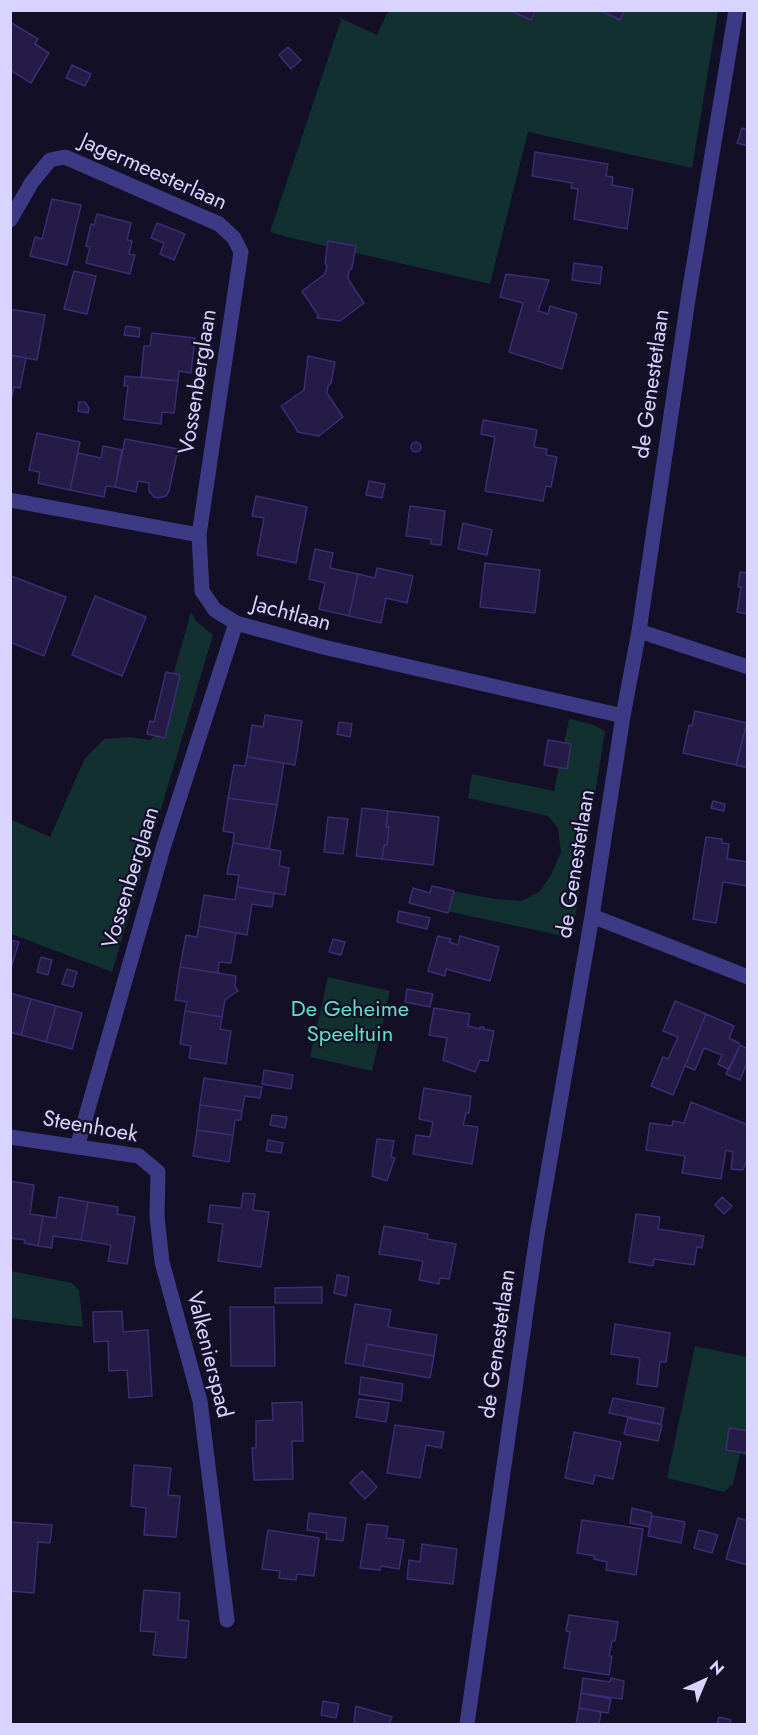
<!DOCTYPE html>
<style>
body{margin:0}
#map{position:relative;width:758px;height:1735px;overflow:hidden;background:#130f26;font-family:Jost,sans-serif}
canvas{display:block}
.frame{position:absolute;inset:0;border:12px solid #d9d4ff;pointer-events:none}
.north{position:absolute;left:674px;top:1651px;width:60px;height:60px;-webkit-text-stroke:4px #130f26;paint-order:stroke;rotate:44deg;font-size:16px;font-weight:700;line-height:24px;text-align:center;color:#d9d4ff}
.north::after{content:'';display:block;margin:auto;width:21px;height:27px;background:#d9d4ff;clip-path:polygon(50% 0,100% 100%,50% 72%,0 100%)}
</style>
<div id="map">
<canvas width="758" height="1735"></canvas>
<div class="frame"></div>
<div class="north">N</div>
</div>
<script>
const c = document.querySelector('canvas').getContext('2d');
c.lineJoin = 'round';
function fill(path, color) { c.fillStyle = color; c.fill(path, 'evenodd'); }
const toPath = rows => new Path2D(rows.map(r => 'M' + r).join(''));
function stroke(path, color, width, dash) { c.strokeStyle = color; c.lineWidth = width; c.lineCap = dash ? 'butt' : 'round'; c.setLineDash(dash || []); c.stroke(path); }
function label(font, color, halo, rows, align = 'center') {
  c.font = font + ' Jost,sans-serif'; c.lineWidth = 4.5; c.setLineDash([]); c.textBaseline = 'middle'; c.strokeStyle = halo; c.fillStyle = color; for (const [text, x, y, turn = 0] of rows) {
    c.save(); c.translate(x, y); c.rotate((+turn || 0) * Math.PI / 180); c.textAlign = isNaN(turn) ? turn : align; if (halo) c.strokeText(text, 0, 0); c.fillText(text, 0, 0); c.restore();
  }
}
fill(toPath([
 [388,11,718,11,692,168,528,132,490,284,287,237,270,232,341,20,336,16,377,35],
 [191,612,196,621,213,635,112,972,11,934,10,819,50,837,85,758,104,739,130,737,151,740,158,728],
 [569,719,592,724,605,731,572,938,428,907,436,888,495,899,521,901,539,892,551,875,561,852,558,828,548,816,468,798,472,774,554,791],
 [328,977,390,991,372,1071,310,1057],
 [11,1271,72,1283,79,1290,83,1327,11,1318],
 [695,1346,747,1357,747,1455,740,1454,733,1484,724,1492,667,1478]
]), '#12302f');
const building = toPath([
 [509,10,535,10,531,20,509,10],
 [599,10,625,10,620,20,599,10],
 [10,22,38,39,35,44,49,53,31,83,10,70,10,22],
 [288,47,301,60,291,69,279,55,288,47],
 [72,65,91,74,85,86,66,78,72,65],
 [742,128,748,130,748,146,737,143,742,128],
 [535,152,608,164,606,176,613,177,612,185,633,189,627,229,574,219,578,189,571,188,572,183,532,176,535,152],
 [52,199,81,205,67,265,30,256,35,237,42,239,52,199],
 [97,214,131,223,127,240,132,241,129,254,135,255,130,274,86,263,90,247,86,246,91,224,94,225,97,214],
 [157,223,185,234,174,260,160,254,164,243,151,238,157,223],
 [328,241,356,246,352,268,349,271,348,279,364,303,340,321,317,318,318,315,302,291,325,274,327,266,325,263,328,241],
 [574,263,602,267,600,284,572,280,574,263],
 [74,271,96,276,87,314,64,309,74,271],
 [506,274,549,280,538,311,548,314,550,306,577,314,562,369,509,352,523,303,500,297,506,274],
 [10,309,45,315,37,360,10,355,10,309],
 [126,326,140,328,139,337,124,335,126,326],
 [152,333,195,338,191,373,179,371,178,381,141,377,144,346,150,346,152,333],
 [10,355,26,358,20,388,14,387,11,399,10,355],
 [308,356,335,362,331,383,328,386,327,393,343,417,319,436,297,432,297,430,281,406,304,390,308,356],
 [125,376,178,381,174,413,162,412,161,424,124,419,128,386,124,386,125,376],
 [79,402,85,402,89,408,88,413,78,411,79,402],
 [483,420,537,430,534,447,547,449,546,455,557,457,551,487,546,486,543,501,485,491,495,437,481,434,483,420],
 [37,433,80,442,70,490,38,483,40,472,29,470,37,433],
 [125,439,178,449,169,491,166,496,158,498,154,497,149,491,149,483,138,481,136,492,115,487,125,439],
 '411 447a5 5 0 1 1 10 0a5 5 0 1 1-10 0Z',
 [103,446,122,450,115,487,106,486,104,497,70,490,78,453,101,458,103,446],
 [369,481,385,484,382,498,366,495,369,481],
 [256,496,307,507,296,563,257,555,264,518,252,516,256,496],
 [410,506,445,511,441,545,431,544,431,539,406,536,410,506],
 [463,523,492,530,487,555,458,549,463,523],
 [315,549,333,553,330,568,358,574,349,616,319,609,325,583,309,579,315,549],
 [485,563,540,570,535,613,480,607,485,563],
 [377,568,413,576,407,603,386,598,381,623,349,616,358,574,375,578,377,568],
 [740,572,748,573,748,614,737,612,741,587,738,587,740,572],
 [11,576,66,597,44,656,10,642,11,576],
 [95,596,146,617,122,676,72,655,95,596],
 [166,672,180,675,165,738,147,734,150,721,154,722,166,672],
 [695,711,747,723,736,765,683,753,689,725,692,726,695,711],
 [265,715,302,721,295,765,247,757,252,725,263,727,265,715],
 [339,722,352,724,350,737,337,734,339,722],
 [747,723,748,723,748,768,736,765,747,723],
 [548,740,571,744,567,769,544,765,548,740],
 [247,757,284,763,277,805,228,798,234,765,245,766,247,757],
 [228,798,277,805,269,849,233,843,234,833,223,831,228,798],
 [713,801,725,804,724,811,711,808,713,801],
 [362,808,388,811,386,827,389,827,387,845,384,845,382,859,356,856,362,808],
 [388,811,439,817,433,865,382,859,384,845,387,845,389,827,386,827,388,811],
 [328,817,348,819,343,854,324,852,328,817],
 [706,837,722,839,722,843,729,844,727,859,748,862,748,886,723,882,716,923,693,919,706,837],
 [233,843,281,851,279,866,289,868,285,895,237,887,239,875,227,874,233,843],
 [432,886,454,891,448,913,409,903,413,888,430,893,432,886],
 [237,887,274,893,272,907,252,904,247,935,199,926,204,895,235,900,237,887],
 [399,911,430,918,427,929,397,922,399,911],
 [199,926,236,933,231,963,219,962,218,973,180,967,186,935,197,937,199,926],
 [438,936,451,939,449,942,458,945,460,936,499,947,490,981,446,969,445,976,428,971,438,936],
 [333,939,345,942,341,955,329,952,333,939],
 [10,940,19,942,10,971,10,940],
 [41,957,52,960,48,975,37,972,41,957],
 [180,967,236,976,235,986,238,991,225,1000,222,1017,185,1011,187,1002,175,1000,180,967],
 [67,969,77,972,73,987,62,984,67,969],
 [407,989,433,994,430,1007,405,1002,407,989],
 [10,993,31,999,21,1035,10,1032,10,993],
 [31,999,56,1006,46,1042,21,1035,31,999],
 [675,1001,706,1014,673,1095,651,1086,663,1057,668,1059,678,1037,663,1031,675,1001],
 [56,1006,82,1013,72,1049,46,1042,56,1006],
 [434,1008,470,1014,468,1026,480,1029,480,1027,484,1027,483,1029,494,1031,488,1061,480,1060,475,1072,443,1060,447,1038,429,1035,434,1008],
 [185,1011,222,1017,220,1029,231,1031,226,1064,189,1058,191,1046,180,1044,185,1011],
 [706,1014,734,1026,729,1038,739,1043,740,1045,729,1070,718,1064,722,1055,704,1048,695,1070,685,1066,706,1014],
 [740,1045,748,1049,748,1066,746,1065,740,1080,726,1074,740,1045],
 [264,1070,293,1075,291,1089,262,1084,264,1070],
 [204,1078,262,1087,260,1098,245,1096,242,1111,200,1105,204,1078],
 [424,1088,471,1096,469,1113,466,1113,463,1125,478,1127,472,1164,413,1154,416,1135,430,1137,433,1122,419,1119,424,1088],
 [691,1102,748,1125,748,1156,743,1170,731,1169,733,1152,726,1150,721,1179,682,1173,685,1156,646,1150,650,1123,672,1126,673,1121,684,1123,691,1102],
 [200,1105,242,1111,241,1120,235,1120,233,1135,197,1130,200,1105],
 [272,1115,287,1117,285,1128,270,1125,272,1115],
 [197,1130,233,1135,229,1162,193,1156,197,1130],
 [377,1139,394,1141,391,1157,395,1158,387,1181,372,1176,377,1139],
 [268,1140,283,1143,281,1153,266,1151,268,1140],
 [10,1181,34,1185,30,1214,43,1216,38,1246,24,1243,25,1240,10,1238,10,1181],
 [243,1193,255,1194,253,1210,269,1212,261,1267,218,1261,223,1224,208,1222,210,1205,241,1208,243,1193],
 [59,1197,88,1202,81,1240,53,1236,52,1248,38,1246,43,1216,56,1218,59,1197],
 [722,1197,732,1206,724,1214,715,1205,722,1197],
 [88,1202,118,1207,117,1214,135,1217,127,1264,108,1261,111,1245,81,1240,88,1202],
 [636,1214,660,1217,658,1229,704,1236,702,1248,697,1247,694,1265,654,1259,653,1266,629,1262,636,1214],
 [384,1226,428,1234,427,1239,456,1244,449,1279,440,1278,439,1284,419,1280,423,1261,379,1254,384,1226],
 [337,1275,349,1277,346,1296,334,1293,337,1275],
 [322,1287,322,1303,275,1303,275,1288,322,1287],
 [355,1304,391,1310,388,1327,437,1335,434,1356,367,1344,363,1366,345,1363,355,1304],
 [230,1307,274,1307,275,1366,231,1366,230,1307],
 [122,1311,123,1332,148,1330,152,1396,129,1398,127,1370,109,1371,108,1341,94,1342,93,1312,122,1311],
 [615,1324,670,1333,666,1362,660,1362,657,1387,637,1384,640,1358,611,1354,615,1324],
 [367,1344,434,1356,430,1378,363,1366,367,1344],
 [361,1377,403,1384,401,1401,359,1394,361,1377],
 [613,1398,664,1408,661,1424,609,1413,613,1398],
 [359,1399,389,1403,386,1422,356,1417,359,1399],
 [302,1402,303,1441,292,1441,293,1479,254,1480,252,1448,256,1448,256,1421,273,1420,272,1403,302,1402],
 [628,1418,662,1425,658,1441,624,1434,628,1418],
 [395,1425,444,1432,441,1448,426,1445,420,1478,387,1473,395,1425],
 [729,1428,748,1431,746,1453,726,1450,729,1428],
 [574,1432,621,1442,613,1479,595,1475,593,1484,565,1478,574,1432],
 [134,1465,171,1468,168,1495,180,1496,176,1537,144,1535,146,1508,131,1506,134,1465],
 [362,1471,377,1487,365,1499,350,1483,362,1471],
 [632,1508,652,1513,649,1527,630,1523,632,1508],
 [309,1513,346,1518,343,1541,326,1539,327,1533,307,1530,309,1513],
 [652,1516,685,1522,681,1543,648,1536,652,1516],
 [738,1518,748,1521,748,1565,726,1559,738,1518],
 [582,1520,643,1529,636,1575,606,1570,607,1562,594,1559,595,1556,577,1553,582,1520],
 [10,1522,52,1525,50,1543,38,1542,34,1593,10,1591,10,1522],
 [367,1524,388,1526,386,1538,404,1540,399,1569,381,1566,380,1570,360,1568,367,1524],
 [268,1530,319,1538,314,1576,297,1574,296,1580,279,1578,280,1571,262,1569,268,1530],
 [699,1530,718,1535,712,1553,694,1548,699,1530],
 [422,1544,457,1549,453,1584,407,1579,409,1560,420,1562,422,1544],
 [144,1590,180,1593,178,1620,189,1621,186,1658,153,1655,156,1632,140,1631,144,1590],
 [569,1615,618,1622,615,1641,612,1641,609,1656,612,1656,609,1675,564,1668,570,1632,566,1631,569,1615],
 [583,1678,610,1682,611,1678,624,1681,622,1699,581,1693,583,1678],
 [581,1693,611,1699,608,1713,579,1708,581,1693],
 [323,1701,339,1704,336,1718,321,1715,323,1701],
 [356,1706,392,1717,389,1724,355,1724,354,1720,356,1706],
 [579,1708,601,1712,599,1724,576,1724,579,1708],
 [719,1717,731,1720,730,1724,717,1724,719,1717]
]);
fill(building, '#241b47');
stroke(building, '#3b2d73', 1.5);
stroke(toPath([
 [10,220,32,182,50,160,65,157,219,224,234,238,241,252,199,535,202,591,215,610,236,623,323,647,623,716],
 [10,500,199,535],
 [639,631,748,667],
 [592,916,748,977],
 [10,1137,139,1156,158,1172,157,1216,162,1262,200,1401,227,1620],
 [77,1147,164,845,236,623],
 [467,1724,537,1235,592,916,623,716,639,631,689,293,736,10]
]), '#3d3a85', 15);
label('22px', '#d9d4ff', '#130f26', [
 ["Jagermeesterlaan",153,173,24],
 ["Vossenberglaan",199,382,-81],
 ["de Genestetlaan",653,384,-82],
 ["Jachtlaan",291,615,15],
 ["de Genestetlaan",577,864,-81],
 ["Vossenberglaan",132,878,-73],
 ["Steenhoek",90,1128,10],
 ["de Genestetlaan",499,1344,-82],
 ["Valkenierspad",208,1355,76]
]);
label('22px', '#5fe0c0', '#130f26', [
 ["De Geheime",350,1011],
 ["Speeltuin",350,1036]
]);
</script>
